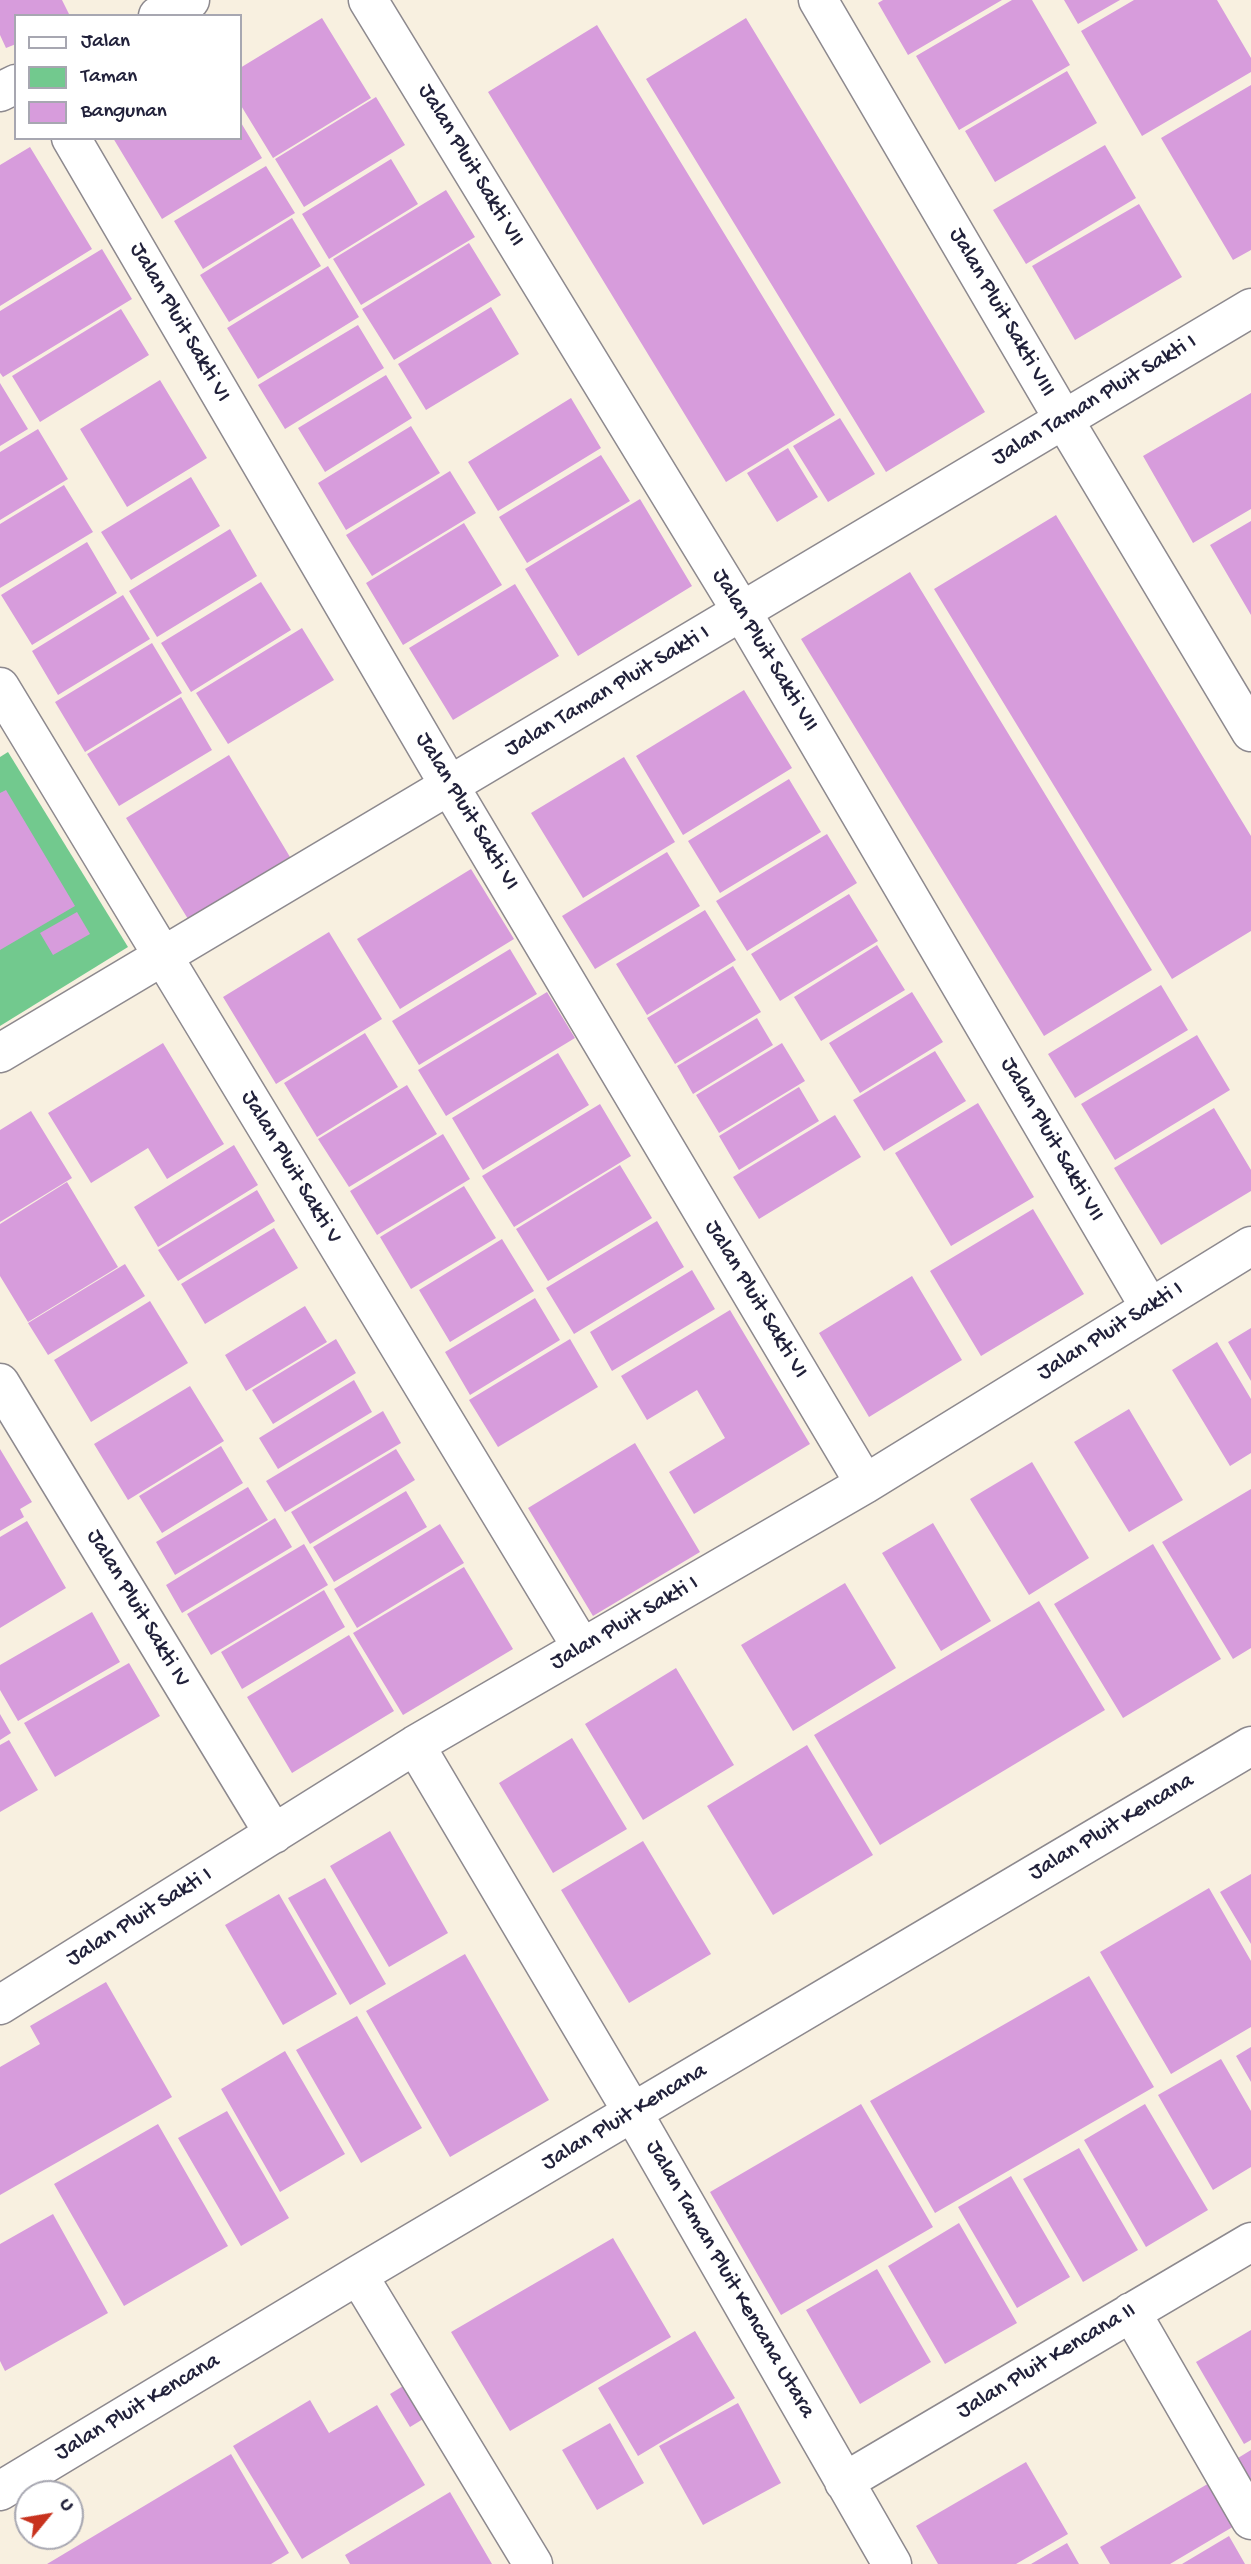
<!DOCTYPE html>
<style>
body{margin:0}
#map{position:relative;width:1251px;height:2564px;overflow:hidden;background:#f8f0e0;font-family:"Gochi Hand",sans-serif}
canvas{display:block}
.legend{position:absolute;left:14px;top:14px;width:228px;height:126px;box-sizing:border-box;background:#fff;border:2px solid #a7a7b1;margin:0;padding:9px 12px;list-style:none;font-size:21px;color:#22223b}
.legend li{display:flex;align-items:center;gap:14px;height:35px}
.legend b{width:35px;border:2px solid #a7a7b1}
.north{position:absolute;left:14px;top:2480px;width:70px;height:70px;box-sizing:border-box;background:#fff;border:2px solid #a7a7b1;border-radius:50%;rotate:60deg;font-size:19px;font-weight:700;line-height:28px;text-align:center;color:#22223b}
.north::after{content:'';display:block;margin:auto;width:24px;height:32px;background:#c8321e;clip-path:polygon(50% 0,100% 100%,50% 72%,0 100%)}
</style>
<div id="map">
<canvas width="1251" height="2564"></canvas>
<ul class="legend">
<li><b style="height:9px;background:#fff"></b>Jalan</li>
<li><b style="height:19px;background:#72c98e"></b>Taman</li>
<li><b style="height:19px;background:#d79cdc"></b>Bangunan</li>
</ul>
<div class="north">U</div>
</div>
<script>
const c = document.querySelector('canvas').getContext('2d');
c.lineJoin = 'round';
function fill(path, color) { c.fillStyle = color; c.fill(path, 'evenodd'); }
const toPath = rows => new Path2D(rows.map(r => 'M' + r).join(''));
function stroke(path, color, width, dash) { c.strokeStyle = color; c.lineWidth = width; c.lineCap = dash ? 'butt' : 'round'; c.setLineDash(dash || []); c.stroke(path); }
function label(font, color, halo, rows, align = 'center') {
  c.font = font + ' "Gochi Hand",sans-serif'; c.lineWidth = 5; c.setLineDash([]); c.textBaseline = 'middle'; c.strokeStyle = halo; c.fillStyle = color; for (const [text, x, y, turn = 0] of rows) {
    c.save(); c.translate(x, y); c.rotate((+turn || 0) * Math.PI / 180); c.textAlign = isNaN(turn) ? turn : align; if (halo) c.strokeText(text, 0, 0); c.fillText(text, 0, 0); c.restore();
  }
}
fill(toPath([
 [8,752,128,947,0,1026,0,757]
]), '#72c98e');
fill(toPath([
 [0,0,62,0,70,16,16,16,16,44,6,48,0,35],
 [883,0,1002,0,908,55,878,3],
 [1012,0,1032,0,1070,65,959,130,916,56],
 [1064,0,1120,0,1078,24],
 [1134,0,1217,0,1251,58,1251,72,1142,136,1081,31],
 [322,18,371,98,273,158,240,104,240,68],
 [746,18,985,412,886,472,646,79],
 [597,25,835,415,726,482,488,92],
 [1067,71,1097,123,995,182,965,131],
 [1251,85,1251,250,1233,260,1161,138],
 [376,97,405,145,304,207,275,159],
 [240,121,262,158,162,219,113,138,240,138],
 [1105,145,1136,198,1026,264,993,210],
 [30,147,92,249,0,306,0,165],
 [391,159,418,204,329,259,302,214],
 [266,166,295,213,203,269,174,221],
 [446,190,475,237,361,305,333,259],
 [1139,204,1182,277,1075,340,1032,266],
 [292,218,321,266,229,322,200,275],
 [469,243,501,295,394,360,362,309],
 [102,249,132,299,3,377,0,373,0,311],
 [328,266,359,317,258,379,227,328],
 [491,307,519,354,426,410,398,364],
 [121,309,149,355,40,422,12,376],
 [358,325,384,368,285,429,258,385],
 [386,375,412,418,325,472,298,428],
 [160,380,207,458,127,507,80,429],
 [0,383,28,429,0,446],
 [1251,393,1251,509,1193,543,1143,456],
 [571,398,601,448,498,511,468,462],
 [840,418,875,474,828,502,793,446],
 [411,426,440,473,346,530,318,483],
 [38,429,68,479,0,520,0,452],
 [788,448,818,497,777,522,747,473],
 [601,455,630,501,527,563,499,517],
 [450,471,476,513,372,576,346,535],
 [191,477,220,526,131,580,101,532],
 [64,485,93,532,0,588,0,524],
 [640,499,692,586,578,656,525,569],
 [1056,515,1251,836,1251,931,1172,979,934,589],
 [1251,521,1251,615,1210,545],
 [464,523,502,585,403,645,366,583],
 [230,529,257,576,157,637,129,591],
 [87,542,117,593,32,645,1,595],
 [910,572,1152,970,1044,1036,801,639],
 [261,582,291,630,191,692,161,643],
 [515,584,559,656,453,720,409,648],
 [123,595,150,639,58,695,32,651],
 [302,628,334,680,228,744,196,693],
 [152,643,182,693,85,752,55,702],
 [744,690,792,768,683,835,636,756],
 [181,697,212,750,119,806,87,754],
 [229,755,290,857,188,919,126,818],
 [624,757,675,842,583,898,531,813],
 [789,779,821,832,720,893,688,841],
 [6,790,75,906,0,950,0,793],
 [827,834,857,883,747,951,716,901],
 [667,852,700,906,595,969,562,916],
 [471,869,514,939,400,1009,357,939],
 [849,894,878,941,780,1001,751,954],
 [705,910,736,960,647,1015,616,964],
 [77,912,90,934,53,955,40,933],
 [329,932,382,1019,276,1084,223,997],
 [877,945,905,990,821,1041,794,997],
 [510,949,537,994,419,1065,392,1021],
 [733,966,761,1012,675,1064,647,1018],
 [1161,985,1188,1030,1075,1098,1048,1054],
 [547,992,575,1038,446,1116,418,1070],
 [912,992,943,1042,860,1093,829,1043],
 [757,1018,773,1045,693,1094,677,1066],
 [365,1033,398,1087,317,1137,284,1083],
 [1197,1035,1230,1090,1115,1160,1081,1104],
 [163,1043,224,1144,167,1179,148,1148,91,1183,48,1113],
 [782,1043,805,1081,719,1133,696,1095],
 [935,1051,966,1101,884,1151,853,1100],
 [558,1053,589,1105,483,1170,452,1118],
 [407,1085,437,1134,349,1187,318,1139],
 [799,1087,819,1121,739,1170,719,1136],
 [978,1103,1034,1197,951,1246,895,1153],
 [600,1104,631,1156,514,1227,482,1176],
 [1214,1108,1251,1170,1251,1191,1161,1245,1114,1168],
 [31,1111,72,1178,0,1222,0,1130],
 [835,1115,861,1157,759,1219,733,1177],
 [443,1134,470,1179,377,1235,350,1191],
 [234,1145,258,1185,158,1247,134,1207],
 [620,1165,652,1218,548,1281,516,1229],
 [67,1182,118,1267,28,1322,0,1276,0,1224],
 [464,1186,496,1238,411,1289,380,1237],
 [257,1190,275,1221,178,1281,158,1250],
 [1033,1209,1084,1294,981,1356,930,1271],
 [657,1221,684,1267,574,1334,546,1288],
 [274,1228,298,1268,205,1324,181,1284],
 [502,1239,534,1291,450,1342,419,1290],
 [125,1264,145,1296,48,1355,28,1323],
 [692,1270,715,1309,612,1371,590,1332],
 [912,1276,962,1360,869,1417,819,1333],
 [535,1298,560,1340,470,1395,445,1352],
 [150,1301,188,1363,91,1422,54,1360],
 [305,1306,327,1342,246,1391,225,1355],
 [730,1310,810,1444,694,1514,669,1472,725,1438,697,1390,647,1420,621,1376],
 [1251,1328,1251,1381,1228,1342],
 [336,1339,356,1373,273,1424,252,1390],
 [570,1339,598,1387,498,1447,469,1400],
 [1217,1342,1251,1399,1251,1453,1230,1466,1172,1370],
 [354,1380,372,1412,278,1469,259,1438],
 [190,1386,224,1441,128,1500,94,1444],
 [1129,1409,1183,1500,1129,1532,1074,1442],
 [383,1411,401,1443,285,1512,266,1481],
 [635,1443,700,1552,593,1616,528,1508],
 [221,1446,243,1483,162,1533,139,1496],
 [0,1449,32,1502,20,1509,24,1517,0,1531],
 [396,1449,415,1480,310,1544,291,1512],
 [1032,1462,1089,1558,1029,1595,970,1499],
 [248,1487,268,1520,175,1575,156,1542],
 [1251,1489,1251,1648,1233,1659,1162,1542],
 [406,1491,427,1527,334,1582,313,1547],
 [275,1518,292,1547,182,1613,166,1585],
 [27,1521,66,1588,0,1628,0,1537],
 [933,1523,991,1621,941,1651,882,1553],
 [440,1524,464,1563,357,1628,334,1589],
 [304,1544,328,1585,211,1655,187,1614],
 [1153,1544,1221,1659,1123,1718,1054,1604],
 [464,1567,513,1649,403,1715,353,1633],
 [845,1583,896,1668,793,1731,741,1645],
 [324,1590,345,1627,242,1689,221,1652],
 [1039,1601,1105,1710,880,1845,814,1735],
 [92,1612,120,1662,18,1721,0,1690,0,1665],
 [349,1635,394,1711,292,1773,247,1697],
 [129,1663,160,1716,55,1777,24,1723],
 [676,1668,734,1765,643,1820,585,1724],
 [0,1714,11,1733,0,1740],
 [572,1738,627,1829,553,1873,499,1783],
 [9,1740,38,1790,0,1812,0,1745],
 [807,1745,873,1855,773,1915,707,1806],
 [390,1831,448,1933,389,1967,330,1866],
 [643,1841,711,1954,629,2003,561,1890],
 [1251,1874,1251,1944,1220,1892],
 [325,1878,386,1984,350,2005,288,1898],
 [1209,1888,1251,1961,1251,2027,1171,2074,1100,1952],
 [279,1894,337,1994,283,2025,225,1925],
 [465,1954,549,2100,450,2157,366,2011],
 [1089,1976,1154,2087,935,2213,870,2101],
 [106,1982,172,2097,0,2195,0,2067,40,2044,30,2026],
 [357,2016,422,2128,361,2163,296,2050],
 [1251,2047,1251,2082,1236,2056],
 [285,2051,345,2154,280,2192,221,2089],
 [1221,2059,1251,2111,1251,2167,1213,2190,1158,2095],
 [861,2104,933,2227,781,2315,710,2192],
 [1145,2104,1208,2210,1146,2247,1084,2140],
 [227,2111,289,2218,241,2246,178,2138],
 [158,2124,228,2246,124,2306,54,2184],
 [1079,2148,1138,2250,1083,2282,1023,2179],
 [1011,2176,1070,2277,1017,2308,958,2207],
 [53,2214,108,2313,5,2371,0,2361,0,2244],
 [959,2223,1017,2323,945,2364,888,2266],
 [613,2238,671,2337,510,2431,451,2332],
 [877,2269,931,2362,860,2404,806,2310],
 [1251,2330,1251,2440,1244,2444,1196,2362],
 [695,2331,735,2398,638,2456,598,2388],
 [413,2380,433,2413,410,2427,390,2394],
 [310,2400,329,2433,377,2405,425,2485,302,2559,233,2446],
 [738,2403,781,2483,703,2525,659,2446],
 [610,2423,644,2483,597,2510,562,2450],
 [1251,2450,1251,2480,1238,2458],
 [231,2454,289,2553,271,2564,47,2564],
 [1026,2462,1068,2534,1016,2564,938,2564,916,2526],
 [1211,2482,1236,2525,1170,2564,1110,2564,1100,2547],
 [450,2492,492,2564,350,2564,345,2555],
 [1229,2536,1245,2564,1182,2564],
 [1067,2543,1079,2564,1031,2564]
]), '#d79cdc');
const minor = toPath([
 [368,0,742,612,1150,1308],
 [818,0,1064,420,1251,732],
 [158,16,190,0],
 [0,92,16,84],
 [71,138,449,785,865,1484],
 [0,687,582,1648],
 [0,1053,1251,308],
 [0,1383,274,1834],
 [415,1745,633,2113,892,2564],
 [0,2005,415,1745,865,1484,1251,1246],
 [358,2275,533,2564],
 [1131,2312,1251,2520],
 [844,2482,1251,2242],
 [0,2491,358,2275,1251,1746]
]);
stroke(minor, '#8d898e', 41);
stroke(minor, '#fff', 38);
label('23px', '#22223b', '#fff', [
 ["Jalan Pluit Sakti VII",470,166,59],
 ["Jalan Pluit Sakti VIII",1001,313,60],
 ["Jalan Pluit Sakti VI",179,323,60],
 ["Jalan Taman Pluit Sakti I",1095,401,-31],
 ["Jalan Pluit Sakti VII",764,651,59],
 ["Jalan Taman Pluit Sakti I",608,692,-31],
 ["Jalan Pluit Sakti VI",466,812,59],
 ["Jalan Pluit Sakti VII",1051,1140,60],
 ["Jalan Pluit Sakti V",290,1168,59],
 ["Jalan Pluit Sakti VI",755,1300,59],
 ["Jalan Pluit Sakti I",1111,1332,-32],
 ["Jalan Pluit Sakti IV",137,1609,59],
 ["Jalan Pluit Sakti I",625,1624,-30],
 ["Jalan Pluit Kencana",1112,1828,-31],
 ["Jalan Pluit Sakti I",140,1918,-32],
 ["Jalan Pluit Kencana",625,2118,-31],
 ["Jalan Taman Pluit Kencana Utara",729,2280,60],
 ["Jalan Pluit Kencana II",1047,2362,-31],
 ["Jalan Pluit Kencana",138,2408,-31]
]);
</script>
